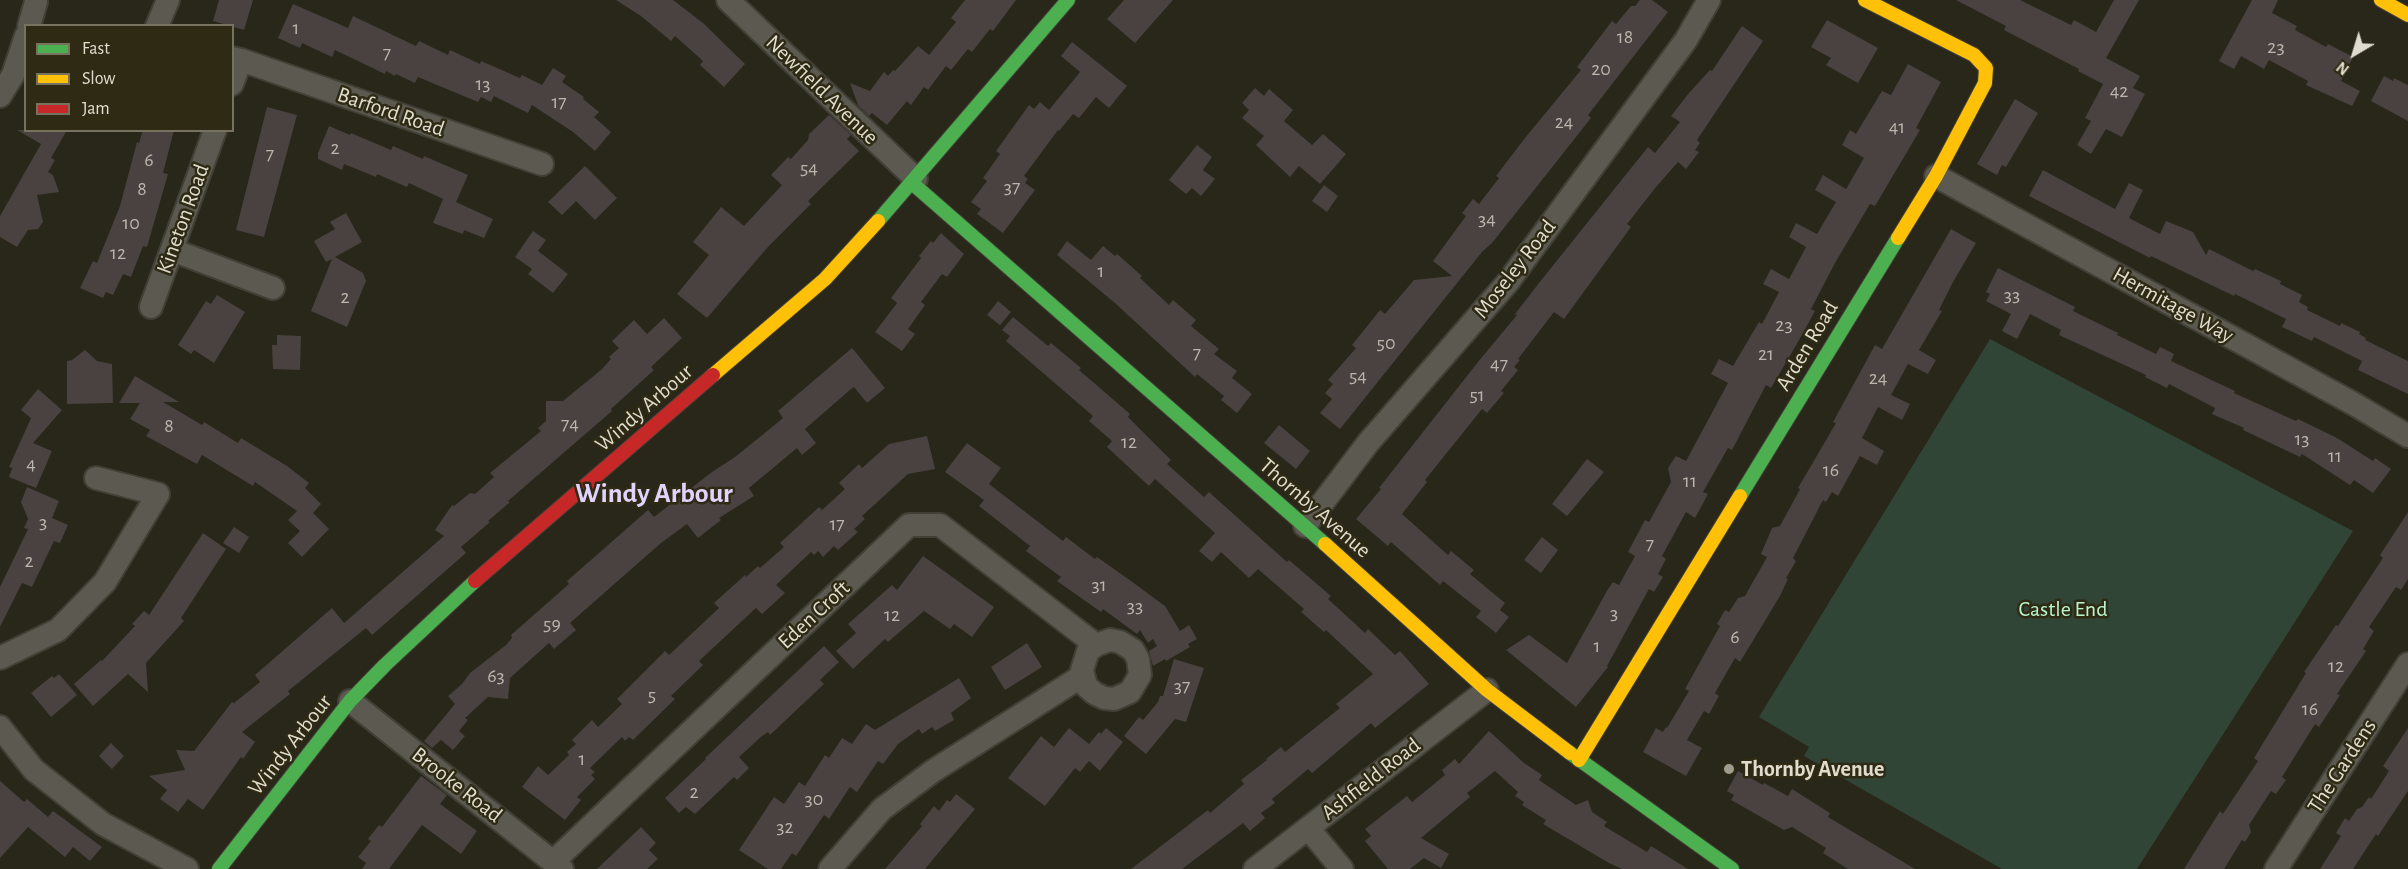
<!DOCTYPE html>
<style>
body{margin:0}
#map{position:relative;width:2408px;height:869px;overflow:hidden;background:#29261a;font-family:"Alegreya Sans",sans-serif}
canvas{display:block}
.legend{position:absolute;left:24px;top:24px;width:210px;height:108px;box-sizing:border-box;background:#2f2a14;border:2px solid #76725f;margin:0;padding:8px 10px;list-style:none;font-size:18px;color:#e0ddcf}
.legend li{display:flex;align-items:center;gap:12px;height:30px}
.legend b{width:30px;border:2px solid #76725f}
.north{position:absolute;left:2324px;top:24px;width:60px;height:60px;-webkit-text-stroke:4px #2f2a14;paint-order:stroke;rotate:218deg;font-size:16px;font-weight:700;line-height:24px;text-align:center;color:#e0ddcf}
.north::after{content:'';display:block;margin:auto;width:21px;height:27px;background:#e0ddcf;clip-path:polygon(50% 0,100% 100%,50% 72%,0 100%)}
</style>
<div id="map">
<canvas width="2408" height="869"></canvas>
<ul class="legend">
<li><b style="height:8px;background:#4caf50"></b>Fast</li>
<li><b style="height:8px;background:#ffc107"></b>Slow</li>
<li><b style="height:8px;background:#c62828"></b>Jam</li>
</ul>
<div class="north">N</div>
</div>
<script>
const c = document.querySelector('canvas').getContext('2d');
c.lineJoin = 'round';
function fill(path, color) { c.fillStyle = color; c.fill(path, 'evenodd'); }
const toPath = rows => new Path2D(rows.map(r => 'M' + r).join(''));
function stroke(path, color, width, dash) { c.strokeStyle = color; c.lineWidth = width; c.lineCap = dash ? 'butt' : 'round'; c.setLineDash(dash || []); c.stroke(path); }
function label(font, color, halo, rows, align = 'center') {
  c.font = font + ' "Alegreya Sans",sans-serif'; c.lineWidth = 5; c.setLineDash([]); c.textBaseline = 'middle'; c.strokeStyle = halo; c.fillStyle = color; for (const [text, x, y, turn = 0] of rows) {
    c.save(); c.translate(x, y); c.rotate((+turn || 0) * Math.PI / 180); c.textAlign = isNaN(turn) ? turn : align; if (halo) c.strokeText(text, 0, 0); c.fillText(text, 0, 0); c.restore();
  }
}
fill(toPath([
 [1990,339,2353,531,2137,869,2002,869,1804,756,1809,747,1759,717]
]), '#304536');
fill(toPath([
 [219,0,253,0,244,30,213,21],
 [616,0,673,0,703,23,745,64,724,87,700,65,703,61,675,36,671,41,641,16],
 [965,0,1016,0,993,31,990,29,972,52,968,49,951,70,946,66,928,90,924,87,911,105,907,101,887,125,872,113,869,116,858,105,850,83,870,91,884,72,888,76,893,70,895,71,918,46,929,55,956,22,951,18],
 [1124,0,1173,0,1135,43,1107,19],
 [1640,0,1652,0,1668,12,1588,115,1591,118,1523,204,1492,243,1482,252,1340,429,1320,413,1332,399,1325,393,1333,384,1328,380,1356,348,1352,345,1380,310,1385,314,1414,280,1452,276,1433,261,1466,216,1462,213,1473,199,1479,204,1499,178,1496,176,1525,138,1581,70,1577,67,1596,42,1612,21,1616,24,1631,6,1635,6],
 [1956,0,2020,0,2071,25,2074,20,2096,32,2114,0,2139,0,2106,58,2140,76,2133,88,2145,94,2122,137,2106,129,2091,154,2077,145,2091,121,2085,118,2103,84,2078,71,2079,69,2004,30,2006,26],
 [2252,0,2278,0,2272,13,2297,26,2295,30,2326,47,2328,44,2353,57,2341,81,2360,91,2352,106,2306,85,2308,81,2269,60,2264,69,2241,56,2234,69,2219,61],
 [293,4,348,28,353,16,416,46,419,41,448,55,450,50,480,64,481,61,520,78,522,75,542,85,553,68,566,76,562,82,584,97,583,99,599,112,594,117,611,132,595,151,573,132,532,105,528,113,494,96,491,102,481,97,478,102,418,77,415,83,396,74,395,76,386,71,385,74,335,50,332,57,302,43,300,48,278,38],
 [1827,20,1878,48,1858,83,1826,65,1831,58,1811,47],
 [1742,26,1763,41,1697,140,1700,143,1695,150,1699,152,1686,169,1678,162,1656,187,1627,224,1631,227,1564,319,1554,312,1518,359,1520,360,1514,367,1518,370,1501,391,1504,393,1487,413,1482,409,1425,480,1427,482,1402,514,1448,555,1451,551,1474,570,1470,574,1505,603,1500,610,1509,617,1496,633,1476,617,1481,611,1443,581,1440,585,1391,542,1388,546,1356,519,1381,489,1379,488,1478,362,1517,315,1515,314,1539,283,1648,147,1655,153,1680,122,1671,116,1689,93,1710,70,1712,71],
 [1072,42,1127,86,1109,108,1096,97,1079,118,1073,114,1059,131,1058,130,1024,176,1028,179,1025,183,1035,190,1003,233,977,214,981,209,971,202,987,181,983,178,1000,154,996,151,1029,105,1034,109,1040,102,1049,110,1080,72,1061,56],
 [1908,64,1941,82,1916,128,1920,130,1875,206,1870,204,1835,263,1811,309,1815,311,1798,342,1771,388,1766,385,1732,450,1728,448,1703,492,1708,494,1695,518,1686,512,1662,556,1666,559,1658,574,1663,577,1654,592,1649,589,1607,666,1608,667,1576,707,1506,650,1529,635,1567,663,1608,589,1613,582,1619,585,1635,556,1628,552,1645,520,1649,522,1671,482,1668,468,1676,456,1686,461,1728,383,1711,374,1719,359,1733,366,1759,322,1762,324,1779,292,1763,284,1771,269,1789,279,1806,247,1789,237,1796,223,1817,234,1836,202,1815,190,1823,175,1846,189,1864,158,1842,145,1850,130,1856,134,1882,91,1891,95],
 [2384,76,2393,81,2394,78,2408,85,2408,121,2371,101],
 [1255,88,1264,96,1269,89,1293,110,1284,121,1312,145,1323,134,1346,154,1320,184,1299,166,1290,177,1256,145,1264,136,1242,118,1249,110,1242,103],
 [2015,99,2038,113,2006,167,2002,165,1997,175,1977,164],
 [267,107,297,115,264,237,236,230],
 [829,115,851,135,847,139,859,151,808,201,811,204,767,248,707,318,677,294,709,255,693,242,721,207,744,226,782,185,771,175,788,157,791,159,808,140,809,134],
 [329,126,350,135,351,133,391,150,393,146,423,159,424,156,468,175,456,202,493,219,484,238,464,230,463,234,433,223,443,199,409,183,407,187,377,174,376,177,344,164,342,170,318,159,318,153],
 [17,130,67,130,51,158,55,160,48,172,53,175,59,192,37,195,43,222,38,229,28,230,17,247,0,237,0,216,41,144],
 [143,130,174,130,163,173,168,174,147,247,143,246,131,277,123,274,113,295,106,292,103,298,80,288,93,261,97,263,120,206,137,142,139,143],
 [1197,145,1212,157,1203,170,1215,179,1201,196,1192,188,1186,194,1169,180],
 [585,166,617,198,595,220,576,201,562,215,548,202],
 [2043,170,2115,209,2129,183,2143,190,2129,218,2160,234,2166,221,2193,232,2206,255,2209,249,2253,271,2255,269,2281,281,2280,284,2302,295,2299,302,2308,307,2307,310,2340,326,2341,323,2360,332,2359,334,2366,338,2365,340,2408,361,2408,394,2358,370,2362,361,2314,337,2312,341,2282,327,2286,319,2235,294,2234,296,2151,256,2150,258,2029,196],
 [1324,185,1338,196,1327,212,1312,201],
 [346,213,362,242,335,257,363,273,366,281,347,327,311,311,332,259,326,262,314,241,335,229,330,222],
 [1951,229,1976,243,1953,282,1939,310,1942,311,1919,350,1936,360,1928,374,1908,364,1891,395,1910,404,1902,420,1878,407,1862,438,1884,451,1877,465,1860,456,1838,496,1832,492,1826,502,1823,500,1793,558,1796,561,1786,578,1788,579,1780,596,1740,662,1735,658,1715,693,1719,696,1709,714,1704,711,1687,740,1702,748,1686,776,1643,752,1656,728,1663,732,1666,727,1667,728,1689,691,1685,689,1720,626,1717,624,1725,610,1729,612,1738,598,1745,596,1767,557,1761,554,1772,528,1780,526,1800,489,1798,488,1836,423,1833,422,1875,345,1882,349],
 [533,231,546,240,538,251,568,274,553,293,528,274,532,269,515,257],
 [941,233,964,254,947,277,942,274,921,302,925,305,908,329,915,334,902,351,875,332,897,303,891,298,921,258,919,256,931,241,933,243],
 [1067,241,1091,260,1103,246,1115,256,1117,254,1142,276,1140,278,1169,305,1173,300,1196,320,1191,326,1219,349,1214,354,1237,371,1232,378,1252,394,1237,413,1221,400,1224,396,1197,374,1195,377,1115,303,1057,255],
 [1998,268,2075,307,2073,311,2118,333,2117,335,2156,354,2160,347,2174,354,2171,361,2235,391,2234,393,2296,421,2298,419,2337,438,2373,461,2375,458,2391,469,2373,493,2354,480,2350,485,2302,454,2300,457,2243,430,2244,428,2212,414,2215,408,2169,384,2167,388,2145,377,2146,375,2059,335,2061,330,2030,314,2017,339,2002,331,2011,314,1986,301,1990,294,1986,292],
 [217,295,245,312,214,363,194,350,191,354,178,345,206,301,211,304],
 [998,301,1011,312,1000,325,987,315],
 [1013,317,1048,346,1051,343,1081,368,1079,370,1130,414,1128,417,1171,460,1167,464,1204,497,1209,492,1287,562,1289,560,1331,596,1328,599,1365,633,1368,629,1395,655,1400,651,1429,684,1375,728,1371,723,1312,773,1308,769,1288,786,1272,799,1275,803,1261,813,1265,818,1250,831,1243,823,1182,869,1131,869,1208,810,1210,813,1244,784,1241,780,1267,760,1266,759,1281,747,1285,752,1301,739,1340,708,1336,704,1373,674,1326,630,1324,632,1301,612,1304,609,1258,569,1249,578,1221,552,1212,562,1199,551,1215,533,1155,479,1149,486,1107,447,1112,441,1089,421,1093,416,1006,341,1010,336,1002,330],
 [664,318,682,338,651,367,654,370,611,409,612,411,508,501,510,502,488,521,490,522,461,547,466,553,372,635,366,628,288,691,290,694,242,732,255,742,243,759,241,757,203,810,188,799,178,812,160,799,167,790,149,776,185,770,176,750,194,751,232,702,234,703,260,682,255,675,332,608,344,623,444,536,435,530,452,505,454,506,470,493,475,494,494,477,490,473,541,431,538,428,546,421,546,401,563,401,601,370,611,359,609,357,619,348,612,341,634,320,647,334],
 [277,335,301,336,300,370,273,369,272,345,277,345],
 [852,348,885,388,867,403,854,387,850,390,805,429,816,443,802,455,797,448,749,488,754,496,719,518,721,520,698,538,687,524,661,543,570,623,576,630,554,649,549,643,510,678,508,699,488,697,465,718,468,720,459,731,465,736,453,750,441,740,432,748,424,741,455,704,448,696,462,684,470,673,506,645,512,638,511,635,569,584,567,581,648,510,654,517,712,472,735,457,771,428,783,418,778,411],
 [85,350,97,361,112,364,113,403,67,404,67,361,72,360],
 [135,376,179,402,163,402,202,425,204,422,238,443,241,438,287,466,309,483,305,488,321,504,313,513,329,529,302,557,288,543,300,531,288,520,297,511,255,482,253,486,202,455,197,464,146,436,150,430,130,419,140,403,119,403],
 [38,389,62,410,33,443,52,451,36,488,9,477,13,466,12,468,9,467,31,418,21,410],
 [1279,425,1310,451,1296,469,1264,443],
 [927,436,935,469,908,474,862,516,865,519,854,529,858,532,838,550,834,546,823,557,818,551,814,555,811,552,776,585,785,593,762,614,756,608,699,661,703,665,671,696,675,699,633,740,629,737,625,741,622,737,590,768,595,772,591,775,595,779,577,797,581,800,565,820,522,787,538,766,548,775,569,755,567,752,576,744,572,740,592,720,598,727,622,704,617,699,665,651,669,655,719,608,714,603,745,575,746,577,758,566,760,568,784,547,780,543,819,507,822,510,845,489,839,483,859,464,862,468,889,444],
 [967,443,1001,468,989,484,1063,541,1066,537,1095,559,1097,557,1131,581,1165,606,1180,631,1189,625,1197,639,1188,644,1190,647,1166,661,1165,659,1153,666,1149,651,1157,646,1153,639,1148,643,1140,630,1137,634,1103,609,1101,612,1057,581,1061,577,1026,551,1030,546,979,506,984,500,945,472],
 [1587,459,1604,472,1567,516,1552,504],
 [27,487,59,501,52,518,68,525,60,543,54,541,32,587,22,583,0,627,0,587,28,529,24,528,28,519,21,502],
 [2408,512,2408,579,2401,590,2396,587,2369,627,2374,631,2363,649,2366,651,2337,694,2340,695,2319,727,2315,724,2282,777,2286,780,2276,794,2271,791,2249,825,2251,832,2245,842,2242,840,2224,869,2184,869,2220,811,2223,814,2258,761,2254,758,2306,673,2304,672,2336,625,2338,626,2383,558,2380,555],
 [234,527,249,537,239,553,223,543],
 [203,533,226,549,181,618,184,621,146,663,148,692,128,674,93,706,74,684,101,660,102,661,135,626,132,624,144,611,149,615],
 [1542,537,1558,550,1541,573,1524,560],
 [923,556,994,607,972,637,954,624,950,629,924,611,888,642,885,639,853,669,836,651,856,633,848,624,892,585,897,590],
 [1027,643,1042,667,1005,690,991,667],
 [824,646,839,662,820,680,824,684,770,735,768,732,762,736,739,757,749,768,737,780,734,777,695,814,686,807,679,813,665,798,706,759,705,758],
 [1174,659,1204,668,1186,722,1175,719,1146,754,1124,736,1139,717,1143,720,1158,702,1160,696,1163,696],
 [59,674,77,695,51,717,31,693,52,676,54,678],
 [959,678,971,698,951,713,954,720,935,731,932,727,922,734,919,729,898,744,883,764,878,761,857,792,850,787,829,819,824,815,796,856,792,853,781,869,768,869,739,850,774,797,784,804,799,782,805,786,825,755,829,758,842,738,852,744,866,724,875,730],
 [1069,728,1089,744,1099,732,1101,734,1106,728,1123,742,1100,771,1089,761,1080,772,1075,768,1045,806,1008,778,1041,736,1054,747],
 [2408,728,2408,791,2378,836,2376,834,2353,869,2320,869,2341,836,2336,833,2345,818,2349,821,2357,809,2362,807,2369,797,2371,799,2389,771,2383,766],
 [1489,731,1524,763,1542,775,1539,780,1576,805,1588,800,1592,812,1607,822,1604,826,1647,852,1651,846,1688,869,1622,869,1609,863,1543,824,1546,820,1522,805,1524,802,1515,796,1518,792,1495,771,1467,793,1470,797,1421,838,1449,854,1441,868,1424,858,1410,869,1388,869,1365,841,1371,836,1365,829,1407,796,1412,802,1445,775,1442,770,1455,759,1459,764],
 [111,743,124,756,112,769,99,756],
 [1738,771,1763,785,1764,783,1788,796,1792,789,1830,813,1828,817,1915,869,1848,869,1823,853,1826,848,1792,827,1784,830,1731,800,1734,795,1727,791],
 [421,776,447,795,440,804,477,831,461,854,422,825,389,869,362,869,366,863,358,857,371,841,368,839,379,825,382,827],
 [0,781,24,802,27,799,48,817,53,811,102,847,90,861,73,847,65,857,28,827,0,858],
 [956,794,975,809,925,869,885,869,922,826,920,824,934,806,939,811,947,800,950,802],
 [641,827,656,843,649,850,658,859,647,869,597,869]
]), '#494240');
const street = toPath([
 [728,0,916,179],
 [29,26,36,2],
 [157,26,168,0],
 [232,58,241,60,232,84],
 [241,60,542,164],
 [0,96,13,75,26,36],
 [1936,176,2354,404,2408,436],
 [172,250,273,288],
 [151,307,215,130],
 [1305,526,1368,443,1508,282,1686,40,1709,0],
 [0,658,58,630,105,582,158,494,96,478],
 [350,701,562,869],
 [0,727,34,770,103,824,187,869],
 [1308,828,1342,869],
 [554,861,909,525,940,525,1096,645,1088,651,1082,670,1086,686,1094,693,1104,698,1114,699,1130,692,1140,675,1138,659,1133,650,1120,642,1110,640,1096,645],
 [830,869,882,809,933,771,1082,676],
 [1255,869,1487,690],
 [2276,869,2408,664]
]);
const fast = toPath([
 [912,183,1325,544],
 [878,221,1068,0],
 [1740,496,1898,238],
 [1570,753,1732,869],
 [219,869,350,701,385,665,475,581]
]);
const slow = toPath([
 [1865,0,1974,55,1986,68,1985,83,1936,176,1898,238],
 [2381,0,2408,15],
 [713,375,825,279,878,221],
 [1325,544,1487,690,1570,753],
 [1579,760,1740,496]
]);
const jam = toPath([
 [475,581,713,375]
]);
stroke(street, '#424036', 26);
stroke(fast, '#424036', 16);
stroke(slow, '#424036', 16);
stroke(jam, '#424036', 16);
stroke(street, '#5b5950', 22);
stroke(fast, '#4caf50', 14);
stroke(slow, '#ffc107', 14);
stroke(jam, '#c62828', 14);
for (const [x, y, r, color] of [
 [1729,769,6,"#a09d90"]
]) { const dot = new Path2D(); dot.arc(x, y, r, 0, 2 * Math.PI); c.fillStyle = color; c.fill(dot); stroke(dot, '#2f2a14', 2); }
label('20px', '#bab6ab', null, [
 ["1",296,28],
 ["18",1625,37],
 ["23",2276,47],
 ["7",387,53],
 ["20",1601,69],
 ["13",483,84],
 ["42",2119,91],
 ["17",559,102],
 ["24",1564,122],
 ["41",1897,127],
 ["2",335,148],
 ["7",270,154],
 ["6",149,160],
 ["54",809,168],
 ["37",1012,187],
 ["8",142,189],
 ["34",1487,219],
 ["10",131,223],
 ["12",118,253],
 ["1",1101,271],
 ["33",2012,295],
 ["2",345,297],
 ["23",1784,325],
 ["50",1386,343],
 ["7",1197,353],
 ["21",1766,354],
 ["47",1499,364],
 ["54",1358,376],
 ["24",1878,378],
 ["51",1477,395],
 ["74",570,424],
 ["8",169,426],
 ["13",2302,439],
 ["12",1129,442],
 ["11",2335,456],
 ["4",31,464],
 ["16",1831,470],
 ["11",1690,481],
 ["3",43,522],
 ["17",837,524],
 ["7",1650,544],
 ["2",29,561],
 ["31",1099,585],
 ["33",1135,606],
 ["3",1614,613],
 ["12",892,615],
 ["59",552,624],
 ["6",1735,637],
 ["1",1597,646],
 ["12",2336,666],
 ["63",496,676],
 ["37",1182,686],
 ["5",652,695],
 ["16",2310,709],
 ["1",582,759],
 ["2",694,792],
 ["30",814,799],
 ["32",785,827]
]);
label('22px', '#e0ddcf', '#2f2a14', [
 ["Newfield Avenue",822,90,44],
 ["Barford Road",391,112,19],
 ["Kineton Road",183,219,-70],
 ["Moseley Road",1515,269,-52],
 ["Hermitage Way",2173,305,29],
 ["Arden Road",1807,346,-59],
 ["Windy Arbour",644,408,-41],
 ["Thornby Avenue",1315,508,41],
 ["Eden Croft",814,615,-43],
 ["Windy Arbour",290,745,-52],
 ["The Gardens",2342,766,-57],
 ["Ashfield Road",1371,779,-38],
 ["Brooke Road",457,785,38]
]);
label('22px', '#b7f4cc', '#2f2a14', [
 ["Castle End",2063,609]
]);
label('bold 22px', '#e0ddcf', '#2f2a14', [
 ["Thornby Avenue",1741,769]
], 'left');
label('bold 28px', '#e0d4ff', '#2f2a14', [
 ["Windy Arbour",654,494]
]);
</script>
